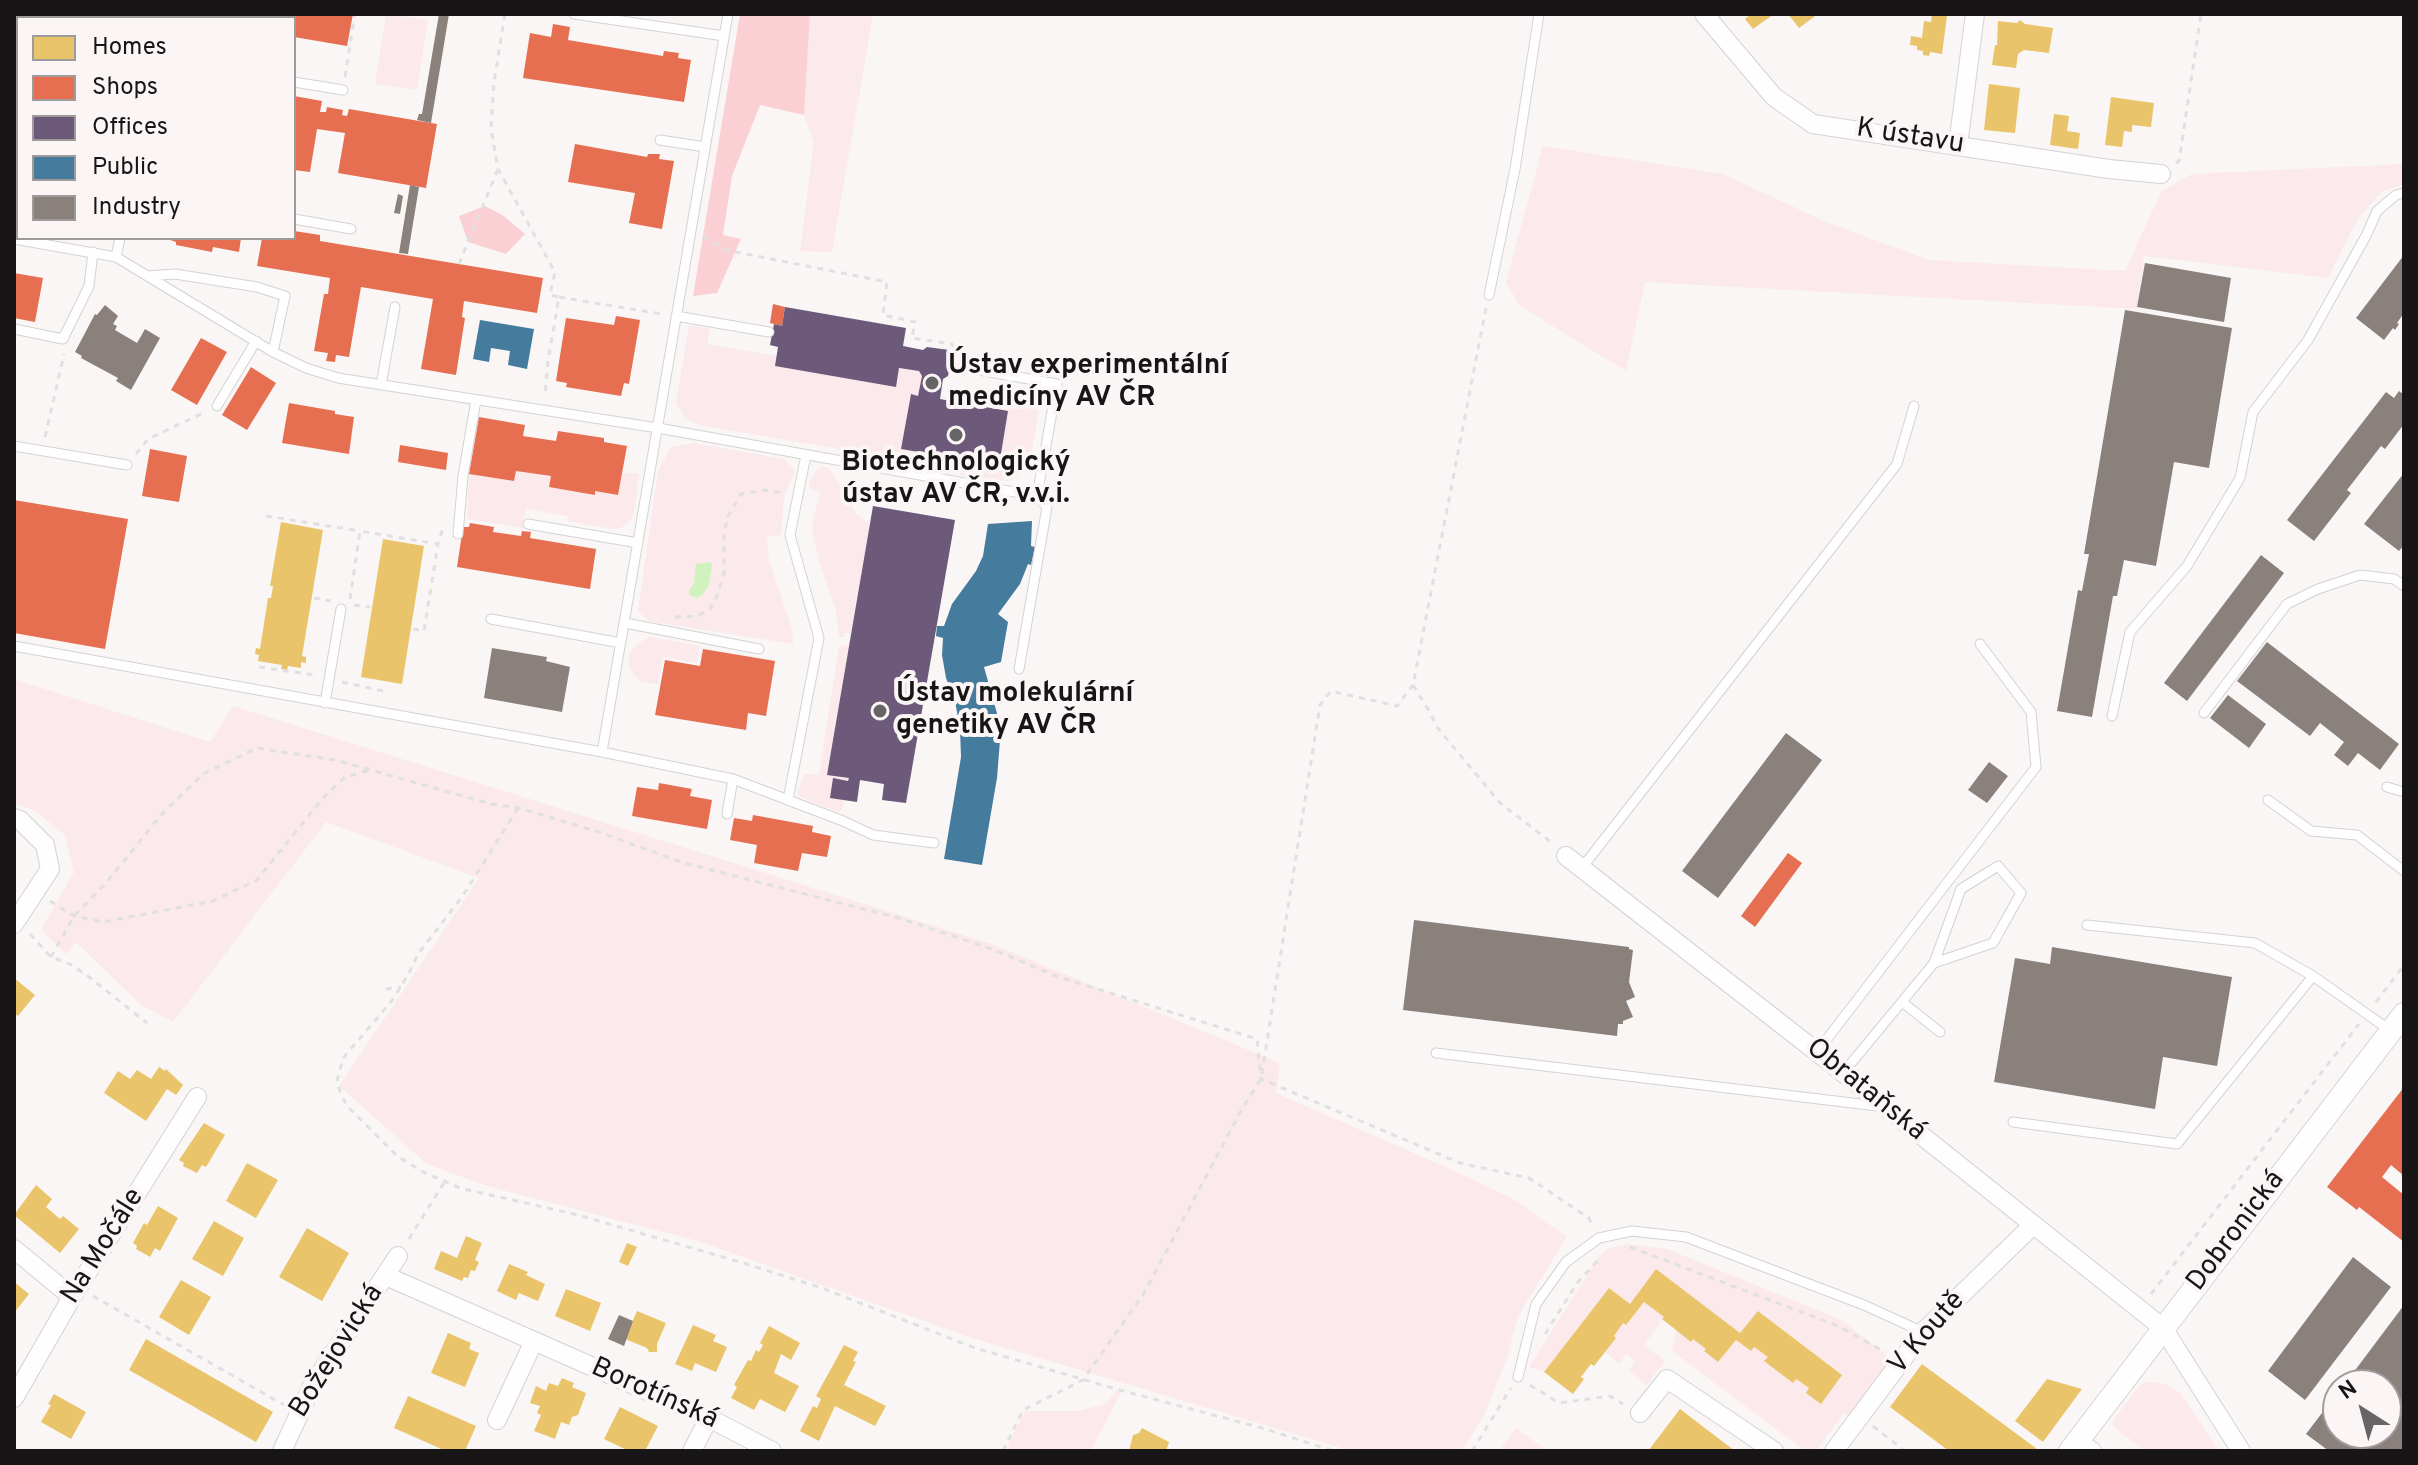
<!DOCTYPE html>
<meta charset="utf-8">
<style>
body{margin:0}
#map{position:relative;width:2418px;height:1465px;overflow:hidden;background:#faf6f6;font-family:Overpass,sans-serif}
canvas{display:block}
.frame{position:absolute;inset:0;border:16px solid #171515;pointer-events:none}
.legend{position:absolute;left:16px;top:16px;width:280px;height:224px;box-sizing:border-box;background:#fbf5f5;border:2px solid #a09b9b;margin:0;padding:10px 14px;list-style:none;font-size:24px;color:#171515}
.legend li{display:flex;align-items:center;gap:16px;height:40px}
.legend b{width:40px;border:2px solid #a09b9b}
.north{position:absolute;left:2322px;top:1369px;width:80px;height:80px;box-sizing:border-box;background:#fbf5f5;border:2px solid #a09b9b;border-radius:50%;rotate:324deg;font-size:22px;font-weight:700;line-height:32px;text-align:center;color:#171515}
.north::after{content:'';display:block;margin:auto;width:28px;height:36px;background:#666464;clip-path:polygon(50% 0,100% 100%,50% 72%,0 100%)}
</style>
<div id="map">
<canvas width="2418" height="1465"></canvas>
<div class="frame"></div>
<ul class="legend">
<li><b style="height:22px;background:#e9c46a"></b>Homes</li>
<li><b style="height:22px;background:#e76f51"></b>Shops</li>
<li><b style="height:22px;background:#6d597a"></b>Offices</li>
<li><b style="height:22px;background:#457b9d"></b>Public</li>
<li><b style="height:22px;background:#8a817c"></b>Industry</li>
</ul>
<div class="north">N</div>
</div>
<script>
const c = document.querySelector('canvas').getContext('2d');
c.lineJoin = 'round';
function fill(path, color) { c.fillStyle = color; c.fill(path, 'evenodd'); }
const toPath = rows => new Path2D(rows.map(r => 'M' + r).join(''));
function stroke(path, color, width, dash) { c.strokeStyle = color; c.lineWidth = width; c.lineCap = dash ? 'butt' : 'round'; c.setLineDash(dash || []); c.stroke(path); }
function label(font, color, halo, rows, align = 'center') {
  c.font = font + ' Overpass,sans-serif'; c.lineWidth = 8; c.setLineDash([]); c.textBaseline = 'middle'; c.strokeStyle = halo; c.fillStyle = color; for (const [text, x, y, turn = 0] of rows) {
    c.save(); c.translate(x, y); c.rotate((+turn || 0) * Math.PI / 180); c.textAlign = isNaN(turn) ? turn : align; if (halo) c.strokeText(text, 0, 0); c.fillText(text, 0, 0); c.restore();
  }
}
fill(toPath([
 [14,14,137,14,137,18,18,18,18,68,14,67],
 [386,14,428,20,417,90,375,84],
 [810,14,873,14,832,252,800,251,814,142,804,115],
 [1543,146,1723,174,1826,222,1929,260,2125,271,2161,192,2192,174,2404,164,2404,184,2381,192,2357,220,2328,278,2144,256,2137,309,1645,282,1626,371,1520,306,1506,282],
 [689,325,710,329,707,344,777,356,919,371,922,376,919,396,910,395,902,450,999,466,1008,411,990,408,992,394,1024,400,1027,386,1032,392,1037,403,1038,415,1031,455,1022,473,1009,481,995,481,840,453,839,449,699,425,685,418,676,403],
 [693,443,785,459,795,471,784,496,781,535,767,537,769,560,792,629,793,644,648,621,638,611,658,471,671,447],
 [822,467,830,469,857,515,870,524,851,633,844,633,844,637,839,637,836,611,819,561,813,536,813,519,820,493,810,488,809,483,816,471],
 [516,471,551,476,549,487,595,494,595,491,618,495,622,472,639,474,634,511,630,521,621,528,613,529,567,521,568,516,526,509,522,528,467,519,469,474,514,481],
 [650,637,700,646,697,663,663,657,658,684,641,682,634,675,629,665,629,654,638,643],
 [844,645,849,646,827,774,849,778,848,781,834,779,844,800,842,809,838,812,800,797,797,794,804,774,819,775,839,646],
 [14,679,210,742,233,706,992,944,1280,1063,1276,1093,1457,1172,1515,1200,1567,1237,1518,1316,1507,1358,1485,1413,1462,1451,1352,1451,969,1337,698,1241,487,1186,427,1164,339,1086,479,878,326,822,173,1022,141,1005,76,942,66,954,41,930,74,872,65,835,35,811,14,803],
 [1629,1244,1667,1249,1840,1319,1892,1359,1850,1417,1844,1413,1816,1451,1805,1451,1672,1351,1676,1330,1690,1341,1693,1339,1706,1349,1704,1352,1718,1362,1736,1340,1750,1351,1754,1347,1768,1357,1765,1362,1792,1382,1796,1379,1809,1388,1820,1403,1842,1375,1759,1311,1740,1333,1656,1270,1630,1304,1609,1288,1544,1372,1529,1367,1598,1258,1609,1248],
 [1644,1302,1664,1317,1644,1345,1665,1361,1647,1385,1629,1371,1635,1361,1626,1354,1619,1364,1605,1352,1616,1338,1614,1336,1623,1323,1626,1324],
 [2148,1382,2165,1384,2180,1393,2219,1451,2146,1451,2116,1429,2113,1424,2114,1419,2140,1385],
 [1117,1390,1121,1392,1091,1451,1005,1451,1025,1411,1078,1411,1105,1404],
 [1516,1428,1548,1451,1499,1451]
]), '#fbe9eb');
fill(toPath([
 [740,14,810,14,804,115,760,105,732,176,723,235,741,239,717,293,693,296],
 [485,206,504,216,525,234,506,254,468,242,459,216]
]), '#fad0d5');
fill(toPath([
 [711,562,712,567,708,587,702,595,697,598,689,595,689,590,694,584,696,564]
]), '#cff2bf');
fill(toPath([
 [1751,14,1774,14,1753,29,1745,19],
 [1788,14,1818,14,1799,28],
 [1932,14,1947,16,1942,54,1930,52,1929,56,1923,55,1923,51,1917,50,1917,46,1910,45,1911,36,1922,38,1924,21,1931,22],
 [2020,20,2025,24,2053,28,2049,53,2024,50,2018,54,2016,68,1992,65,1995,45,1997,45,1998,21,2017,23],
 [1989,84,2020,88,2015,133,1984,130],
 [2111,97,2154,103,2151,127,2132,125,2132,132,2124,131,2122,147,2105,145],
 [2054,114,2069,116,2067,131,2080,133,2078,149,2050,145],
 [281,522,323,530,302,656,306,657,306,663,301,662,301,668,288,666,287,670,281,669,282,665,258,661,259,655,255,654,256,648,260,649,268,598,271,598,273,586,270,586],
 [383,539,424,546,402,684,361,677],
 [14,978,35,995,18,1016,14,1013],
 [159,1067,165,1071,166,1069,183,1085,176,1095,167,1089,146,1121,104,1093,118,1071,130,1079,137,1070,151,1079],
 [204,1123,225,1135,206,1167,202,1165,197,1173,183,1166,184,1163,179,1160],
 [247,1163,278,1180,256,1218,226,1201],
 [36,1185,52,1199,46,1207,60,1219,63,1216,79,1229,60,1253,14,1215],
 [158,1206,178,1218,160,1251,155,1248,150,1257,136,1249,137,1246,133,1243,144,1223,147,1225],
 [214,1221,244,1238,223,1276,192,1259],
 [307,1228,349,1253,322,1301,279,1277],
 [466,1236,482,1243,475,1260,479,1262,475,1271,471,1270,468,1278,464,1277,462,1281,434,1269,441,1251,457,1258],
 [627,1243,637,1247,628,1266,619,1262],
 [509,1264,528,1272,526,1275,545,1284,538,1301,519,1293,516,1300,497,1291],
 [1656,1269,1740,1333,1758,1311,1842,1375,1821,1404,1806,1393,1809,1388,1796,1379,1793,1383,1764,1361,1768,1357,1754,1347,1751,1351,1736,1340,1718,1362,1704,1351,1706,1349,1693,1339,1691,1342,1676,1330,1662,1319,1664,1317,1644,1302,1626,1325,1623,1323,1614,1336,1616,1338,1594,1366,1591,1364,1581,1377,1584,1379,1573,1394,1544,1372,1609,1288,1630,1304],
 [181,1280,211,1297,189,1335,159,1317],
 [14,1282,29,1294,14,1313],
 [566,1289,601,1303,590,1331,555,1316],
 [637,1311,666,1323,657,1344,657,1352,649,1352,647,1348,625,1339],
 [693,1325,716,1335,713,1341,727,1347,716,1372,695,1363,692,1371,675,1364],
 [769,1326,800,1343,791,1360,781,1354,774,1373,799,1386,785,1412,760,1399,754,1410,731,1398,737,1387,734,1385,748,1360,751,1361,756,1350,759,1352,763,1345,760,1343],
 [448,1333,471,1343,469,1349,479,1353,465,1387,431,1373],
 [146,1339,273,1412,256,1442,129,1370],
 [844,1345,858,1352,853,1361,856,1362,844,1385,886,1406,875,1426,835,1406,819,1441,800,1431,813,1406,817,1408,821,1399,816,1396],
 [1922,1364,2037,1449,2035,1451,1949,1451,1890,1407],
 [562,1378,574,1383,572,1387,586,1393,578,1415,572,1417,569,1425,561,1422,555,1439,534,1431,541,1415,537,1413,540,1406,530,1403,536,1386,546,1391,549,1383,558,1386],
 [2047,1379,2082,1389,2043,1442,2015,1421],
 [54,1394,86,1412,71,1439,41,1422,51,1405,48,1404],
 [408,1396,476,1426,465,1451,446,1451,394,1428],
 [620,1407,658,1426,645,1451,629,1451,604,1439],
 [1680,1409,1735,1451,1648,1451],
 [1142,1428,1169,1442,1166,1451,1129,1451,1133,1435,1139,1433]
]), '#e9c46a');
fill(toPath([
 [190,14,353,14,347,46,294,37,294,18,189,18],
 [553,24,570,27,568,40,663,56,664,51,679,53,678,58,691,60,684,102,523,78,530,33,551,37],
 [294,96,322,101,320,112,326,112,327,107,343,110,342,115,347,116,349,109,437,124,426,188,338,173,345,133,317,129,310,172,294,170],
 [575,144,647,157,648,154,660,154,659,159,674,161,662,229,629,223,635,193,568,182],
 [14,188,18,188,18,216,14,215],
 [294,231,320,235,320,241,543,278,537,313,464,301,462,317,465,318,456,375,421,369,433,299,361,287,349,357,336,355,335,362,326,361,328,353,314,351,324,294,328,294,330,278,257,266,262,238,294,238],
 [165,238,241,238,239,252,213,247,212,252,176,245,176,242],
 [14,273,43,278,35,322,14,318],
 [773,304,785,307,782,326,770,323],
 [616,316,640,320,629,384,624,383,621,396,566,387,567,383,556,381,566,318,614,325],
 [201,338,227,352,197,405,171,390],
 [251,367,276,383,247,430,222,415],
 [289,403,335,411,335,414,354,417,349,454,282,443],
 [479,417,525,425,523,436,556,441,558,431,604,438,604,442,627,446,618,495,595,491,595,495,549,487,551,476,516,471,514,481,469,474],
 [400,445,448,453,446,470,398,462],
 [150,449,187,456,179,502,142,496],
 [14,500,128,519,105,649,14,633],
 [470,523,494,527,493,532,521,536,522,531,531,532,530,538,596,549,590,589,457,567,463,527,469,527],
 [703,649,775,661,766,716,748,713,746,730,655,715,665,660,700,666],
 [659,783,692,789,690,796,712,800,707,829,632,816,637,787,658,790],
 [753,815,813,826,812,832,831,836,827,857,802,853,798,871,754,863,757,845,730,840,734,818,752,821],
 [1788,853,1802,863,1755,927,1741,916],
 [2404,1087,2404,1176,2391,1165,2382,1177,2404,1195,2404,1242,2359,1207,2357,1210,2327,1187]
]), '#e76f51');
fill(toPath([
 [785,307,906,328,903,346,923,350,927,347,949,350,952,355,948,376,943,379,940,399,1008,411,999,466,901,449,911,394,918,396,922,376,919,371,899,368,896,387,775,366,778,347,770,345,774,324,782,326],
 [873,506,955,520,906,803,882,800,884,784,860,780,857,802,830,798,833,778,848,781,849,778,827,775]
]), '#6d597a');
fill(toPath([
 [480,320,534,329,527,369,508,365,510,351,491,348,489,362,473,359],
 [1032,521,1031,546,1035,547,1031,565,1028,564,1020,584,998,614,1008,622,1001,662,984,667,998,717,1000,740,997,778,982,865,944,859,961,757,960,729,955,701,946,678,942,655,943,638,936,636,937,626,944,626,952,604,976,571,983,556,988,524]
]), '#457b9d');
fill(toPath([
 [439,14,449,14,431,123,417,120,419,114,422,114],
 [410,185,419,187,408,254,399,253],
 [398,194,403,196,400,214,394,213],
 [2404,255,2404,313,2397,323,2399,324,2395,330,2393,328,2384,340,2356,318],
 [2145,263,2231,278,2224,322,2137,307],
 [105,305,118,316,113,324,117,326,115,330,137,343,145,329,160,338,131,390,116,381,118,378,81,358,82,356,75,352,95,314,97,315],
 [2125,310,2232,328,2209,468,2174,462,2156,566,2124,560,2117,596,2113,596,2092,717,2057,711,2078,590,2082,591,2089,554,2084,554],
 [2399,391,2404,395,2404,424,2385,449,2381,446,2347,490,2351,493,2314,541,2287,520,2386,392,2394,398],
 [2404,473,2404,545,2399,551,2364,524],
 [2261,555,2284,573,2187,701,2164,683],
 [2267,642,2399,744,2380,770,2358,753,2348,766,2334,755,2344,742,2320,723,2310,736,2237,681],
 [492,648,547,657,546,661,570,667,562,712,484,698],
 [2228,695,2266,724,2249,748,2210,718],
 [1786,733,1822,760,1718,898,1682,871],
 [1989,762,2008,776,1987,803,1968,790],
 [1414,920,1629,947,1629,949,1633,950,1629,982,1635,997,1626,1001,1633,1017,1623,1021,1623,1024,1618,1024,1617,1036,1403,1010],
 [2052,947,2232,977,2217,1066,2163,1057,2155,1109,1994,1082,2015,958,2050,964],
 [2353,1257,2391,1287,2305,1400,2268,1371],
 [2404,1305,2404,1451,2329,1451,2306,1434,2338,1392,2338,1433,2386,1433,2386,1385,2344,1385],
 [619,1315,633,1321,624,1346,608,1339]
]), '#8a817c');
const service = toPath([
 [574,14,724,36],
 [160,18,161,14],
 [294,82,343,90],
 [14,96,18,97],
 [14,135,18,131],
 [660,140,705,147],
 [14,173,18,174],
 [294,219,351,229],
 [14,239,116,257,273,352,306,368,338,378,658,428,1037,496,1057,384,962,367],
 [116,257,120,238],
 [148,276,175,274,257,287,285,296,273,352],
 [1489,295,1515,169,1539,14],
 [676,316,769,332],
 [14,329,63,339,89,286,93,252],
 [381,385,395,307],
 [217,406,256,341],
 [14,446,127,465],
 [528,524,638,543],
 [458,534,463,476,476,400],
 [491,619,621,643],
 [625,623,759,649],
 [14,646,602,752,733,779,843,821,873,835,934,843],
 [1019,669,1047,507,1037,496],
 [325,703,341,609],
 [2204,713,2287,604,2318,589,2360,575,2394,579,2404,586],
 [2112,716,2130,632,2187,566,2240,478,2253,412,2308,340,2367,234,2377,211,2396,195,2404,193],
 [602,752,728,14],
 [2387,787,2404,792],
 [788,800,819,638,790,535,806,455],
 [2268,800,2311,831,2357,835,2404,871],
 [727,814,733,779],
 [1581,869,1897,464,1914,406],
 [2087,925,2255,943,2313,976,2391,1031],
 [1902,1002,1940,1032],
 [1817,1052,2036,767,2031,712,1980,644],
 [1436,1053,1877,1106],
 [1843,1073,1934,963,1993,943,2021,893,1998,866,1961,889,1934,963],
 [2013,1122,2177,1144,2313,976],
 [1518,1377,1536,1304,1566,1262,1599,1238,1632,1231,1686,1237,1864,1305,1923,1332]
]);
const minor = toPath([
 [1704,14,1774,97,1813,124,2109,169,2161,174],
 [1958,145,1975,14],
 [14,818,20,820,45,845,50,869,14,924],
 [1566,856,1817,1052,2163,1328,2241,1451],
 [14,1249,72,1297],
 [386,1276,709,1418,772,1451],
 [14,1398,72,1297,197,1097],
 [1640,1413,1667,1379,1774,1451],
 [497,1420,534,1341],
 [2077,1441,2092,1451],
 [282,1451,313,1384,398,1256],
 [692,1451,709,1418],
 [1834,1451,1923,1332,2032,1226]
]);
const tertiary = toPath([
 [2070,1451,2404,1014]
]);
stroke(service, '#d4d2d2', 11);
stroke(minor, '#d4d2d2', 20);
stroke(tertiary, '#d4d2d2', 24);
stroke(toPath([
 [505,14,494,82,491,129,498,169,555,272,550,295,559,297,548,361,545,396],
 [345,77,355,14],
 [2176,163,2179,161,2201,14],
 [703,236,726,250,887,282,883,315,915,322,912,338,952,344,957,355],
 [459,264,498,169],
 [559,297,661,314],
 [1486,308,1413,685,1431,714,1436,726,1500,803,1551,842],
 [45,437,64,354],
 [136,454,148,439,203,413],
 [266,516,360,531],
 [314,598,331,601],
 [350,599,360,531,438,544,443,528],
 [354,605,370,607],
 [675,617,697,616,710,609,717,596,724,573,724,534,728,516,741,494,765,490,786,493],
 [413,629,424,631,438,544],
 [259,667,315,675],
 [342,682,388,692],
 [518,808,462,897,418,954,408,975,391,1002,343,1058,337,1081,341,1095,348,1107,397,1156,425,1173,460,1188,578,1215,740,1262,822,1288,975,1348,1116,1389,1262,1428,1334,1451],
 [50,901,74,916,103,922,213,901,257,880,323,798,345,777,370,770],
 [30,934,51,957,70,964,89,977,147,1023],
 [51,957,74,916,106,883,161,815,203,774,257,748,335,760,491,804,519,808,599,832,681,862,902,919,992,949,1056,976,1257,1039,1261,1079,1460,1163,1529,1178,1589,1218,1593,1227],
 [386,989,401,987],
 [2376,1002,2404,965],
 [409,1239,445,1181],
 [1630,1247,1838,1326,1885,1352],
 [2151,1294,2359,1024],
 [93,1296,284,1405],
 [1545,1334,1578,1282,1601,1257],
 [1530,1385,1559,1403,1610,1396,1623,1404],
 [1873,1426,1905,1451],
 [1003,1451,1023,1410,1083,1380,1144,1293,1242,1109,1261,1079,1320,705,1331,691,1397,706,1413,685],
 [1472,1451,1511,1388]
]), '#e0e0e0', 3, [6, 6]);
stroke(service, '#fefefe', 9);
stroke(minor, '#fefefe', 18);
stroke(tertiary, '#fefefe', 22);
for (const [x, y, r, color] of [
 [932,383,8,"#666464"],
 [956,435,8,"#666464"],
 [880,711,8,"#666464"]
]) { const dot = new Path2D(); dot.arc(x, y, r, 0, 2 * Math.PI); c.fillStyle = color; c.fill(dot); stroke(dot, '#fbf5f5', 3); }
label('28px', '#171515', '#fbf5f5', [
 ["K ústavu",1910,138,9],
 ["Obrataňská",1865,1091,39],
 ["Dobronická",2237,1232,-53],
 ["Na Močále",104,1247,-58],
 ["V Koutě",1928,1334,-49],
 ["Božejovická",338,1352,-58],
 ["Borotínská",654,1395,24]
]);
label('bold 28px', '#171515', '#fbf5f5', [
 ["Ústav experimentální",948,367],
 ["medicíny AV ČR",948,399],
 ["Biotechnologický",956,464,"center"],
 ["ústav AV ČR, v.v.i.",956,496,"center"],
 ["Ústav molekulární",896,695],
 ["genetiky AV ČR",896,727]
], 'left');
</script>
